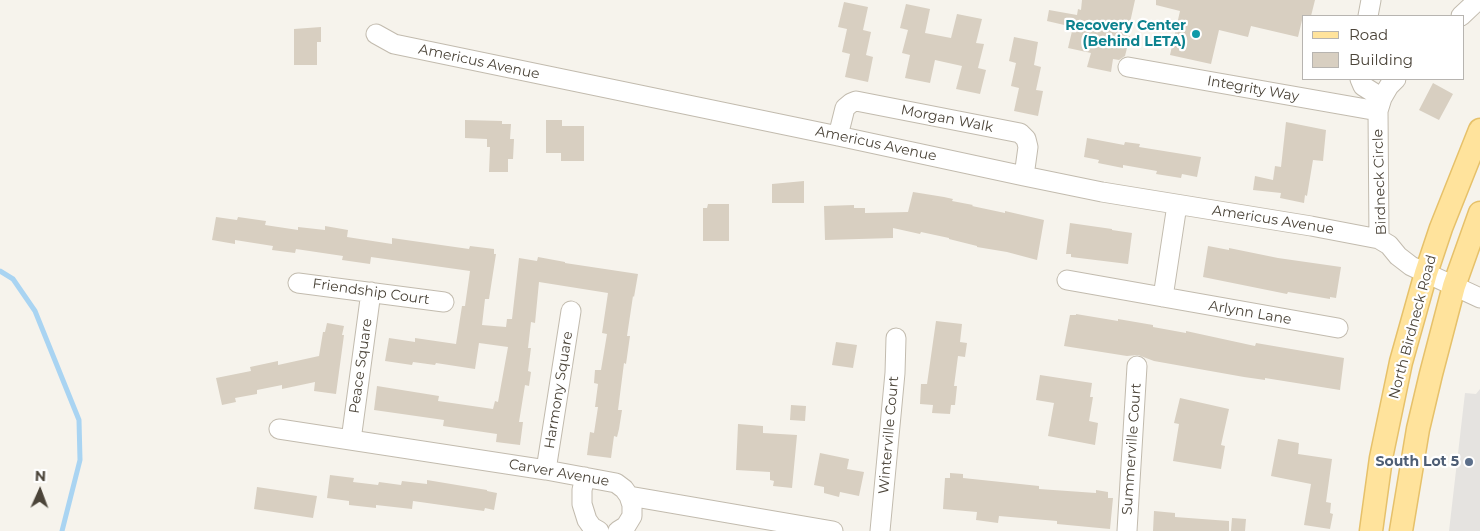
<!DOCTYPE html>
<style>
body{margin:0}
#map{position:relative;width:1480px;height:531px;overflow:hidden;background:#f6f3ec;font-family:Montserrat,sans-serif}
canvas{display:block}
.legend{position:absolute;left:1302px;top:15px;width:162px;height:65px;box-sizing:border-box;background:#fff;border:1px solid #b7b4b0;margin:0;padding:6px 9px;list-style:none;font-size:15px;color:#4b4439}
.legend li{display:flex;align-items:center;gap:10px;height:25px}
.legend b{width:25px;border:1px solid #b7b4b0}
.north{position:absolute;left:15px;top:466px;width:50px;height:50px;-webkit-text-stroke:4px #fff;paint-order:stroke;rotate:2deg;font-size:14px;font-weight:700;line-height:20px;text-align:center;color:#4b4439}
.north::after{content:'';display:block;margin:auto;width:18px;height:22px;background:#4b4439;clip-path:polygon(50% 0,100% 100%,50% 72%,0 100%)}
</style>
<div id="map">
<canvas width="1480" height="531"></canvas>
<ul class="legend">
<li><b style="height:6px;background:#ffe39c"></b>Road</li>
<li><b style="height:14px;background:#d8cfc1"></b>Building</li>
</ul>
<div class="north">N</div>
</div>
<script>
const c = document.querySelector('canvas').getContext('2d');
c.lineJoin = 'round';
function fill(path, color) { c.fillStyle = color; c.fill(path, 'evenodd'); }
const toPath = rows => new Path2D(rows.map(r => 'M' + r).join(''));
function stroke(path, color, width, dash) { c.strokeStyle = color; c.lineWidth = width; c.lineCap = dash ? 'butt' : 'round'; c.setLineDash(dash || []); c.stroke(path); }
function label(font, color, halo, rows, align = 'center') {
  c.font = font + ' Montserrat,sans-serif'; c.lineWidth = 4.5; c.setLineDash([]); c.textBaseline = 'middle'; c.strokeStyle = halo; c.fillStyle = color; for (const [text, x, y, turn = 0] of rows) {
    c.save(); c.translate(x, y); c.rotate((+turn || 0) * Math.PI / 180); c.textAlign = isNaN(turn) ? turn : align; if (halo) c.strokeText(text, 0, 0); c.fillText(text, 0, 0); c.restore();
  }
}
fill(toPath([
 [1480,389,1480,531,1449,531,1465,393,1476,394]
]), '#e5e3e0');
stroke(toPath([
 [0,271,13,279,35,311,79,420,80,460,62,531]
]), '#a9d4f2', 5);
fill(toPath([
 [1082,0,1135,0,1127,36,1130,36,1125,56,1119,60,1113,59,1111,72,1087,67,1091,53,1068,48,1073,27,1047,21,1049,10,1077,15,1078,9,1081,10],
 [1156,0,1315,0,1311,16,1303,16,1298,37,1251,26,1248,37,1219,30,1211,64,1170,55,1180,11,1156,5],
 [844,2,868,7,863,30,871,32,866,55,873,57,868,82,845,77,850,54,842,52,847,29,838,27],
 [906,4,930,9,925,33,951,38,957,14,982,19,976,43,984,44,978,68,986,70,980,94,956,89,962,66,935,60,930,83,905,78,910,55,902,53,908,30,900,28],
 [321,27,321,42,317,42,317,65,294,65,294,29],
 [1014,37,1038,42,1034,65,1041,67,1036,90,1043,91,1038,116,1014,111,1019,88,1011,86,1016,63,1009,61],
 [1433,83,1453,94,1439,120,1419,110],
 [465,120,502,121,502,124,511,124,510,139,514,139,513,159,508,159,508,172,489,172,490,147,487,147,487,139,465,138],
 [546,120,562,120,562,126,584,126,584,161,561,161,561,153,546,153],
 [1286,122,1326,130,1323,161,1313,160,1307,196,1305,195,1304,203,1280,198,1281,193,1253,190,1255,176,1273,180,1275,166,1281,167],
 [1087,138,1124,145,1125,142,1140,144,1139,147,1201,157,1197,177,1182,174,1181,178,1156,174,1157,171,1123,165,1123,168,1098,163,1099,160,1084,157],
 [804,181,804,203,772,203,772,184],
 [913,192,944,197,953,199,952,201,973,205,972,206,1005,213,1005,211,1044,220,1037,260,1007,252,977,247,977,246,949,239,949,238,921,232,920,234,893,228,893,238,825,240,824,206,854,205,854,208,865,208,865,213,908,212],
 [708,204,729,204,729,241,703,241,703,208,707,208],
 [216,217,237,220,238,217,266,221,265,225,298,230,298,227,325,230,325,226,348,230,347,237,392,244,392,238,469,249,470,246,494,249,494,254,496,254,489,299,485,299,482,325,506,327,507,319,512,319,519,258,537,261,538,257,565,262,565,263,638,274,634,297,633,296,627,336,630,336,626,364,624,363,618,410,622,410,619,429,617,437,614,436,611,458,587,455,590,432,594,433,598,407,595,407,598,384,594,383,595,370,601,370,607,334,602,333,608,293,539,282,535,323,531,322,528,348,531,348,528,371,531,372,529,386,525,385,519,422,523,422,520,445,496,442,497,434,443,426,444,420,374,410,377,386,439,396,438,401,493,409,495,401,498,402,508,347,479,343,475,369,436,363,435,365,413,362,412,365,385,361,389,338,415,342,415,338,456,344,462,306,465,306,470,271,371,257,370,264,342,260,343,256,296,249,295,253,272,250,273,246,235,240,235,244,212,240],
 [1070,223,1112,229,1112,230,1132,233,1128,264,1071,257,1071,254,1066,254],
 [1208,246,1229,250,1229,248,1278,258,1341,267,1336,298,1330,297,1330,299,1288,292,1287,294,1203,277],
 [1076,314,1118,321,1118,319,1153,325,1153,327,1186,333,1186,331,1255,346,1256,343,1344,358,1340,390,1265,378,1265,380,1244,377,1154,361,1138,355,1127,356,1064,346,1070,315,1076,315],
 [936,321,962,324,960,342,967,343,965,357,958,356,954,386,957,386,955,405,951,405,950,414,932,413,933,405,920,404,921,384,927,384],
 [327,323,344,326,342,335,344,335,336,394,314,391,315,382,282,389,282,385,257,390,257,394,235,398,236,402,222,405,216,378,251,371,250,367,278,361,278,365,319,356,323,332,325,332],
 [836,342,857,345,853,368,832,365],
 [1040,375,1092,383,1090,397,1093,397,1089,421,1098,423,1095,445,1048,436,1054,403,1036,400],
 [1180,398,1229,409,1221,445,1225,446,1221,469,1173,461,1179,424,1174,423],
 [791,405,806,406,805,421,790,420],
 [738,424,763,426,763,433,797,435,792,488,773,486,774,481,770,480,770,472,736,470],
 [1278,439,1299,443,1298,454,1332,459,1326,502,1331,503,1330,513,1333,514,1330,529,1304,525,1311,484,1271,476],
 [820,453,849,459,847,469,864,472,859,496,840,492,839,497,824,493,824,487,814,485],
 [950,473,963,474,963,478,1039,486,1039,489,1096,493,1096,490,1108,492,1108,498,1113,498,1110,529,1057,524,1057,521,999,516,998,523,976,520,977,512,943,509,945,478,950,478],
 [330,475,354,478,353,482,378,485,379,482,401,485,402,481,427,484,427,480,487,490,487,491,497,493,494,510,485,508,484,511,413,501,412,509,376,505,376,508,349,505,349,501,327,498],
 [257,487,317,496,313,518,254,509],
 [1154,511,1175,513,1175,517,1229,521,1229,531,1153,531],
 [1232,518,1246,519,1245,531,1231,531]
]), '#d8cfc1');
const minor = toPath([
 [1368,16,1371,0],
 [1461,16,1478,0],
 [376,34,394,44,838,136,1024,176,1102,192,1311,226,1379,239,1389,245,1398,256,1411,266,1480,298],
 [1128,67,1378,111],
 [1360,79,1363,86,1382,98],
 [838,136,845,108,851,103,856,101,1020,133,1026,139,1028,147,1024,176],
 [1379,239,1378,111,1382,98,1389,86,1396,79],
 [1067,280,1338,328],
 [298,283,444,302],
 [1163,297,1177,205],
 [279,429,546,470,616,483,624,489,629,496,833,531],
 [351,440,371,292],
 [546,470,571,311],
 [585,477,582,490,582,504,587,520,592,527,599,531],
 [618,531,626,526,632,516,632,505,629,496],
 [880,531,895,373,896,338],
 [1127,531,1137,366]
]);
const major = toPath([
 [1371,531,1381,458,1401,362,1426,273,1441,228,1480,130],
 [1401,531,1418,429,1431,374,1454,286,1480,213]
]);
stroke(minor, '#c2bbae', 21);
stroke(major, '#e6c16a', 25);
stroke(minor, '#fff', 19);
stroke(major, '#ffe39c', 22);
for (const [x, y, r, color] of [
 [1196,34,5,"#0f9aa8"],
 [1469,462,5,"#5c6f8a"]
]) { const dot = new Path2D(); dot.arc(x, y, r, 0, 2 * Math.PI); c.fillStyle = color; c.fill(dot); stroke(dot, '#fff', 2); }
label('bold 14px', '#0d838f', '#fff', [
 ["Recovery Center",1186,26],
 ["(Behind LETA)",1186,42]
], 'right');
label('14px', '#4b4439', '#fff', [
 ["Americus Avenue",479,62,12],
 ["Integrity Way",1253,89,10],
 ["Morgan Walk",947,119,11],
 ["Americus Avenue",876,144,12],
 ["Birdneck Circle",1380,182,-92],
 ["Americus Avenue",1273,220,9],
 ["Friendship Court",371,292,8],
 ["Arlynn Lane",1250,313,10],
 ["North Birdneck Road",1413,327,-75],
 ["Peace Square",361,366,-82],
 ["Harmony Square",559,390,-81],
 ["Winterville Court",889,435,-85],
 ["Summerville Court",1132,449,-86],
 ["Carver Avenue",559,473,10]
]);
label('bold 14px', '#4e5e75', '#fff', [
 ["South Lot 5",1459,462]
], 'right');
</script>
